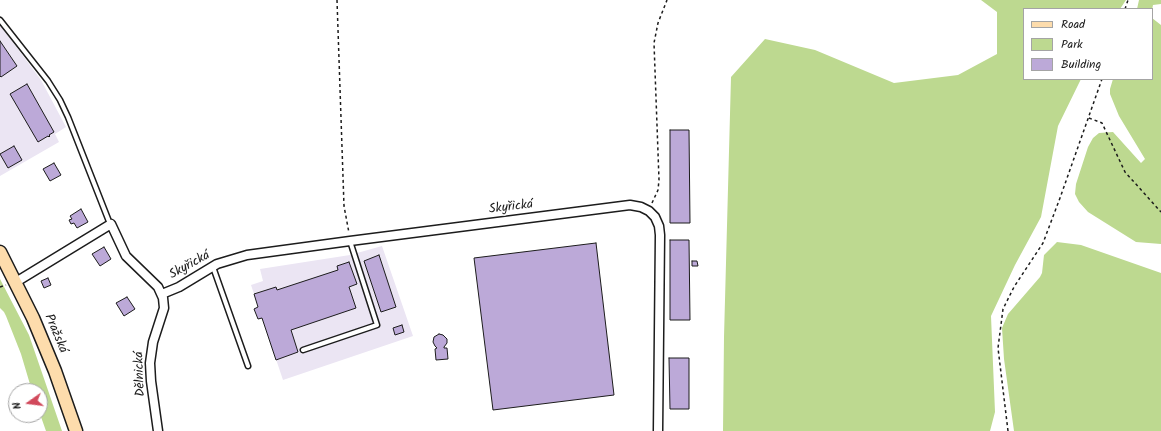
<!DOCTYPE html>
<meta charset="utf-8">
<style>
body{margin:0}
#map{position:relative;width:1161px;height:431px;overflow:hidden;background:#fff;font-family:Kalam,sans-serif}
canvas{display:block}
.legend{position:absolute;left:1023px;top:8px;width:130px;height:72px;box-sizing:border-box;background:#fff;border:1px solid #a4a4a4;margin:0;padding:5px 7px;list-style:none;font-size:12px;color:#1c1c1c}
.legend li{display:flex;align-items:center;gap:8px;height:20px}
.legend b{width:20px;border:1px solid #a4a4a4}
.north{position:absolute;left:8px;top:383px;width:40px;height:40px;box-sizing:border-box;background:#fff;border:1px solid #a4a4a4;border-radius:50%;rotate:256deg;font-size:11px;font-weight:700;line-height:16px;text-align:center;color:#1c1c1c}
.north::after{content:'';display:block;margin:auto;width:14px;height:18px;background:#d1495b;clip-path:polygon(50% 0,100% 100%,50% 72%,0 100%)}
</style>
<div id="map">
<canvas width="1161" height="431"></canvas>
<ul class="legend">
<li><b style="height:5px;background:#fddcac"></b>Road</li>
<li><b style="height:11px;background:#bdd990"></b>Park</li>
<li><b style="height:11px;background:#bca9d8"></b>Building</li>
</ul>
<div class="north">N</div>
</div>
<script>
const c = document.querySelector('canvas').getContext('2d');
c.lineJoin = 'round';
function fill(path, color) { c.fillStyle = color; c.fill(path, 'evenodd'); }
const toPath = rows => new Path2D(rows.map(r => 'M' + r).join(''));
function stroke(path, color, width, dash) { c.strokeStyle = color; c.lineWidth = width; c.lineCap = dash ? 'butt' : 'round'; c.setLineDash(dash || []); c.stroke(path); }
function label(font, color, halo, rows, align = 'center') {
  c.font = font + ' Kalam,sans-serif'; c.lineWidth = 3; c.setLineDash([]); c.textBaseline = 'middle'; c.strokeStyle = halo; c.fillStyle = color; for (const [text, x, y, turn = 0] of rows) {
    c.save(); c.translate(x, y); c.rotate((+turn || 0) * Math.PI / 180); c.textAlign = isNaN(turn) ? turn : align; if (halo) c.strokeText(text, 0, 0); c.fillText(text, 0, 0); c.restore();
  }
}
fill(toPath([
 [0,25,41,80,66,127,55,134,59,142,0,176],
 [382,246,413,336,283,380,251,285,263,281,260,269,350,255]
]), '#ebe5f3');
fill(toPath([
 [981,0,1126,0,1120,9,1024,9,1024,79,1081,79,1058,126,1041,217,1015,265,991,316,995,412,990,431,723,431,724,337,731,77,765,39,815,50,894,83,958,75,997,54,997,12],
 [1139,0,1161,0,1161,4,1153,5,1152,10,1137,9],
 [1152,18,1161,25,1161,244,1136,242,1088,212,1079,202,1075,194,1076,184,1088,147,1093,138,1099,133,1113,132,1141,163,1145,159,1119,116,1110,94,1110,89,1113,79,1152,79],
 [1057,242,1081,245,1161,273,1161,431,1014,431,1004,359,1002,328,1008,314,1040,277,1042,273,1044,255],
 [0,279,29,335,62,431,46,431,40,414,40,391,32,391,21,354,6,316,4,312,0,308]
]), '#bdd990');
const building = toPath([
 [0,41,17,66,1,77,0,76,0,41],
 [27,84,54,132,49,135,50,136,49,137,48,136,38,142,10,94,27,84],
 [670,130,689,130,690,223,670,223,670,130],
 [14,146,22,160,8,168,0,154,14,146],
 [54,163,61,175,50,181,43,169,54,163],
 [81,209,88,222,77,228,74,223,71,224,69,220,72,219,70,216,81,209],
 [670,240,689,240,690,320,670,320,670,240],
 [596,243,614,395,493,410,474,258,596,243],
 [104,247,111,259,100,266,92,254,104,247],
 [379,255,396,307,381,312,364,261,379,255],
 [692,261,697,261,698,266,692,266,692,261],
 [349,262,357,284,349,287,356,308,291,330,298,352,276,360,262,318,258,319,254,309,258,307,254,294,276,287,277,290,338,270,337,266,349,262],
 [48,278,51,285,44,288,41,281,48,278],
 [127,297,135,309,124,316,116,303,127,297],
 [402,325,404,332,395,335,393,328,402,325],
 [439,334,443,335,447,339,447,343,444,347,444,348,447,348,448,359,436,360,435,349,437,348,435,346,433,342,434,337,439,334],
 [669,358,689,358,689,409,670,409,669,358]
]);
fill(building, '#bca9d8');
stroke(building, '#1c1c1c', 1);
const lane = toPath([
 [0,20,48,81,60,100,68,117,110,224],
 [213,267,248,366],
 [303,350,377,325,350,241]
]);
const street = toPath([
 [16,282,111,224,126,256,158,287,163,298,164,308,153,342,150,363,151,381,158,431],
 [162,294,179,287,217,264,247,255,350,241,630,205,641,207,649,211,655,217,659,226,660,235,658,431]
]);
const primary = toPath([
 [0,252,33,318,55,371,76,431]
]);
stroke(lane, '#1c1c1c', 7);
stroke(street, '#1c1c1c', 11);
stroke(primary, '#1c1c1c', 15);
stroke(toPath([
 [337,0,344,206,349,233],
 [1125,9,1128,0],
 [1089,118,1102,123,1125,172,1161,212],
 [652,203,658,190,659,180,654,43,658,23,667,0],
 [0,287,6,285],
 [1008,431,998,348,1003,309,1014,287,1043,243,1060,198,1102,79]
]), '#1c1c1c', 1.5, [3, 3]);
stroke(lane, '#fff', 4);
stroke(street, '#fff', 8);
stroke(primary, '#fddcac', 12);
label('13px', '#1c1c1c', '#fff', [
 ["Skyřická",511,208,-7],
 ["Skyřická",190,266,-29],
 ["Pražská",55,334,67],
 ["Dělnická",141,374,-92]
]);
</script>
